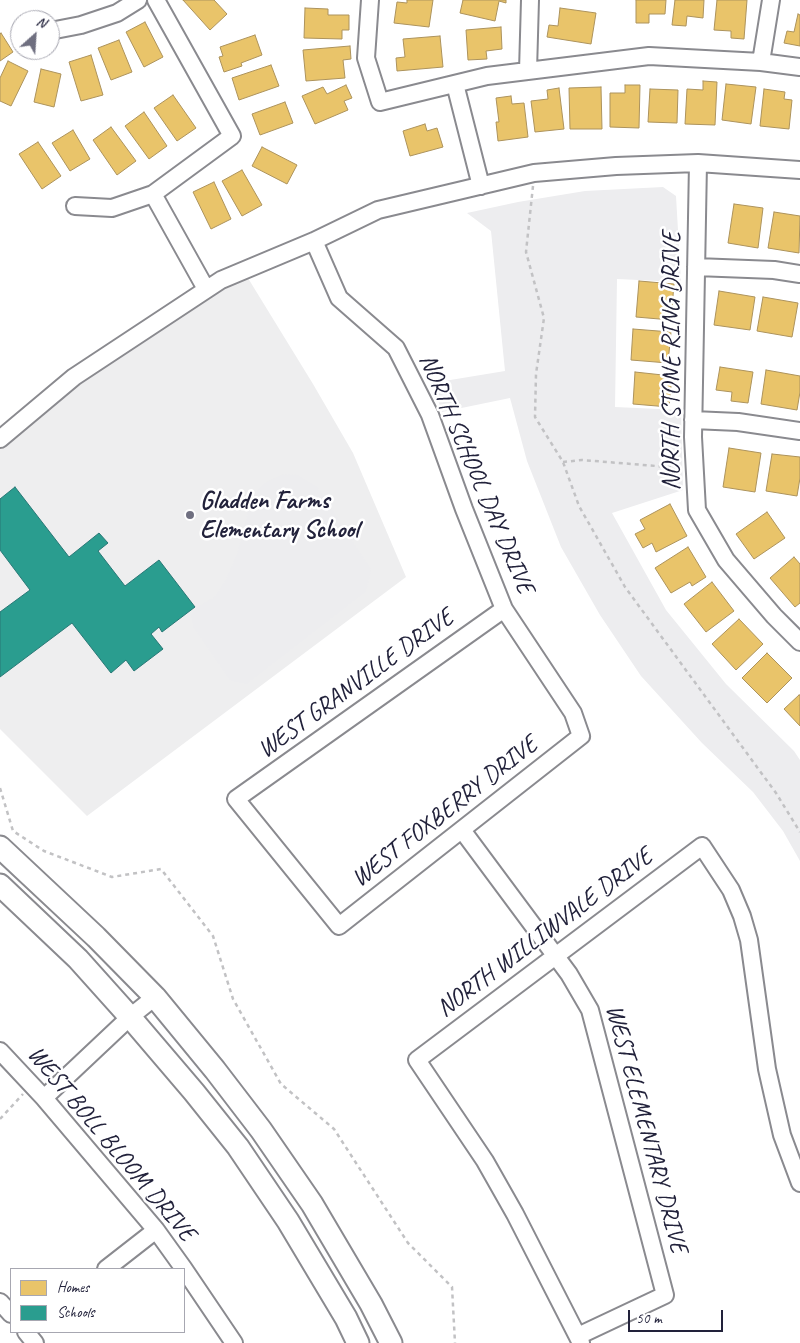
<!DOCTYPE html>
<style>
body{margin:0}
#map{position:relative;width:800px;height:1343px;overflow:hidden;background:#fff;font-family:Caveat,sans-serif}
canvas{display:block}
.legend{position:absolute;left:10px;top:1268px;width:175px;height:65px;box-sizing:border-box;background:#fff;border:1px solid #a7a7b1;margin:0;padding:6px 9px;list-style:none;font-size:15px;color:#22223b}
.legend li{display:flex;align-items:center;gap:10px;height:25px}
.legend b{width:25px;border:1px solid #a7a7b1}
.north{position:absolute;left:10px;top:10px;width:50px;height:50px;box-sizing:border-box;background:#fff;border:1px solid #a7a7b1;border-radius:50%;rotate:26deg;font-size:14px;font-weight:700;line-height:20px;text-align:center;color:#22223b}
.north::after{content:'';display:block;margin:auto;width:18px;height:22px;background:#6f6f80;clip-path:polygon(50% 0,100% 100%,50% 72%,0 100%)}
.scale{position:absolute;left:628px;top:1310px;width:95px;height:22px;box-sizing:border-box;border:2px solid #22223b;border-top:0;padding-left:6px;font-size:15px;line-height:18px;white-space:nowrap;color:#22223b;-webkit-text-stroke:4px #fff;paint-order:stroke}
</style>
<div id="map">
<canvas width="800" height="1343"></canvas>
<ul class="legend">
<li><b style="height:14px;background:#e9c46a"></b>Homes</li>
<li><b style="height:14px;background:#2a9d8f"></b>Schools</li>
</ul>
<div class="north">N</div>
<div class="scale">50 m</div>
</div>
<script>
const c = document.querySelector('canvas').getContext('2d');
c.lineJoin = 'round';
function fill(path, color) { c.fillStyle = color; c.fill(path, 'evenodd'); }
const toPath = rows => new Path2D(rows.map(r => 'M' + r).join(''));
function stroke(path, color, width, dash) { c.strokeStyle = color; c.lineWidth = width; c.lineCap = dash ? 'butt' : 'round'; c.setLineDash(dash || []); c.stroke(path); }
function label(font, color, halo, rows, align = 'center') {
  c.font = font + ' Caveat,sans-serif'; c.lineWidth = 5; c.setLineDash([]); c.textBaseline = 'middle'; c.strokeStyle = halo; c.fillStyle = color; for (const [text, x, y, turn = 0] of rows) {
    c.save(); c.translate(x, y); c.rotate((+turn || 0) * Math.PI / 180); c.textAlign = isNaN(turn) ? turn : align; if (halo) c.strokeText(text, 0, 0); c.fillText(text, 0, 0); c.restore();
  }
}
fill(toPath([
 [243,270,313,384,353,453,406,577,87,816,0,729,0,439,74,377]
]), '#eeeeef');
fill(toPath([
 [663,187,676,196,681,282,617,279,615,407,681,410,683,490,612,513,666,610,726,684,794,751,800,760,800,861,783,831,753,792,702,743,641,676,600,615,561,547,527,461,510,398,442,412,432,383,505,371,491,231,467,213,518,202,585,191],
 [283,474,297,475,317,487,371,570,366,591,246,684,231,681,193,626,191,616,199,606,216,596,226,580,237,555,252,497,266,482]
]), '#ededef');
const homes = toPath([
 [183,0,214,0,227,14,210,30,183,0],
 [407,0,433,0,429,27,394,23,397,2,407,3,407,0],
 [463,0,506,0,506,3,499,1,495,21,460,13,463,0],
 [636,0,666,0,665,14,649,14,649,23,636,23,636,0],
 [675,0,704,0,703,18,687,16,686,26,672,25,675,0],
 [717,0,747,0,744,39,731,38,731,31,714,30,717,0],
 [305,8,328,9,328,15,349,15,349,30,342,30,342,39,304,38,305,8],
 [560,8,596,13,591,44,547,37,549,25,558,26,560,8],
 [798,14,800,15,800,46,784,43,787,31,794,32,798,14],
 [145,22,163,57,144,67,126,32,145,22],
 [501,27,502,49,486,51,487,59,468,60,466,30,501,27],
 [1,33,13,52,0,61,0,34,1,33],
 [255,35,262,55,241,63,242,66,224,72,219,57,223,56,220,47,255,35],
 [440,36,443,67,397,71,396,58,405,57,403,39,440,36],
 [119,40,132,72,111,80,98,48,119,40],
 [350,46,351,59,343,60,345,78,306,81,303,50,350,46],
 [91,55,103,95,81,101,69,62,91,55],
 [8,61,28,71,11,106,0,101,0,78,8,61],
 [271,65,279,86,239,100,232,78,271,65],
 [41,69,61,74,54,107,34,102,41,69],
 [703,81,717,82,715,125,685,124,687,89,703,90,703,81],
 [726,84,756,87,751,124,722,120,726,84],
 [346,85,352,98,344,101,348,110,315,124,302,96,323,87,327,94,346,85],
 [625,85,640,85,639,128,610,127,610,93,625,93,625,85],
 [601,87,602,129,570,129,569,88,601,87],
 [559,88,564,129,535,132,531,101,548,99,547,90,559,88],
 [650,89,678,90,677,123,648,122,650,89],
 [764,89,785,92,784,99,792,100,789,129,760,126,764,89],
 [173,95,196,128,177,141,154,108,173,95],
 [511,96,512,104,524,103,528,137,498,141,496,122,499,122,496,98,511,96],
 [285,102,293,123,260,135,252,114,285,102],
 [144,112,167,146,149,159,125,126,144,112],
 [425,124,427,131,437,128,443,147,410,156,403,131,425,124],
 [111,127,136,161,117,175,93,140,111,127],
 [73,130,90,159,70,171,52,143,73,130],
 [38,142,61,176,42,189,19,154,38,142],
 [262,147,297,165,287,184,252,166,262,147],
 [242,170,262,205,242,216,222,181,242,170],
 [214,182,231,219,211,229,193,192,214,182],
 [734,204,763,208,758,248,728,243,734,204],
 [774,212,800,216,799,253,768,248,774,212],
 [639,281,674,284,671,320,636,317,639,281],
 [719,291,755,297,750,330,714,325,719,291],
 [763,297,798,303,792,337,757,331,763,297],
 [633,329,671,332,668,363,631,360,633,329],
 [720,367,753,372,748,403,731,401,732,392,716,390,720,367],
 [766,370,800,376,800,392,797,410,761,404,766,370],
 [635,372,672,376,669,407,633,404,635,372],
 [729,448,761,453,755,492,723,487,729,448],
 [772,454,800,457,800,478,797,496,766,491,772,454],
 [670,504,687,536,656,552,652,543,643,548,635,534,645,529,640,520,670,504],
 [767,512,785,538,754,559,736,534,767,512],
 [688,547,706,577,692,586,690,582,671,593,655,568,688,547],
 [794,557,800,564,800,603,795,607,770,578,794,557],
 [712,582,734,611,706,632,684,604,712,582],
 [739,619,763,644,736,670,712,644,739,619],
 [767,653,792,678,767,703,742,678,767,653],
 [799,695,800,695,800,726,784,709,799,695]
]);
fill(homes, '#e9c46a');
stroke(homes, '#ad935c', 1);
const schools = toPath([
 [15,487,69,557,99,533,108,543,98,551,125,586,159,560,195,607,162,632,159,627,151,634,163,649,134,671,126,660,111,673,72,623,0,677,0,612,30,590,0,550,0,499,15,487]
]);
fill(schools, '#2a9d8f');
stroke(schools, '#287876', 1);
const minor = toPath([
 [370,0,366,58,380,102,487,76,649,56,761,62,800,67],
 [50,31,81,25,117,13,138,0],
 [761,62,771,0],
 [528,71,530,0],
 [455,84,481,186],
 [698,163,693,437,697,510,726,560,774,616,800,642],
 [153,194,206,289],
 [75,206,112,208,153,194,232,136,156,0],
 [314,241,339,298,396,348,430,415,464,509,504,609,573,713,581,736,339,926,236,799,504,609],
 [696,267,774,270,800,274],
 [693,420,738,422,800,431],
 [0,439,74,377,221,280,314,241,378,210,534,173,616,166,698,163,800,170],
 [462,830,569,974,590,1010,665,1295,578,1336],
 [0,1051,44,1098,156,1230,184,1269],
 [44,1098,130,1017,155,997],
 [106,1269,156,1230],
 [184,1269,234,1343],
 [0,1302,11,1314],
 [26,1332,35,1343],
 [581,1343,515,1214,485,1161,417,1060,702,846,731,890,742,916,749,940,767,1069,782,1135,800,1183]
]);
const major = toPath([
 [0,847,96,937,155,997,215,1070,261,1130,312,1204,371,1304,391,1343],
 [0,885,78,959,130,1017,194,1092,238,1147,288,1221,346,1318,358,1343]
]);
stroke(minor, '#8a8a8f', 20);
stroke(major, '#8a8a8f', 25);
stroke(toPath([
 [533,186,526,252,544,318,536,374,535,417,563,462,579,506,625,587,776,793,800,832],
 [563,462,582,460,681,468],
 [0,788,13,831,44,851,112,877,161,869,213,936,233,999,281,1084,334,1129,408,1243,452,1287,455,1343],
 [0,1119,23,1094]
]), '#c2c2c4', 2.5, [4, 4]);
stroke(minor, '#fff', 16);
stroke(major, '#fff', 21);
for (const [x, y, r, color] of [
 [190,515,5,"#6f6f80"]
]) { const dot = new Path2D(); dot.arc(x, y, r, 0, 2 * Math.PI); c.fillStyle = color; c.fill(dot); stroke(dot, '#fff', 2); }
label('25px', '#22223b', '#fff', [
 ["NORTH STONE RING DRIVE",672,361,-90],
 ["NORTH SCHOOL DAY DRIVE",476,474,67],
 ["WEST GRANVILLE DRIVE",356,684,-36],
 ["WEST FOXBERRY DRIVE",445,812,-38],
 ["NORTH WILLIWVALE DRIVE",545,933,-37],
 ["WEST ELEMENTARY DRIVE",646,1129,75],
 ["WEST BOLL BLOOM DRIVE",111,1144,50]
]);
label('bold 25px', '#22223b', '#fff', [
 ["Gladden Farms",200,501],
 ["Elementary School",200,530]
], 'left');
</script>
